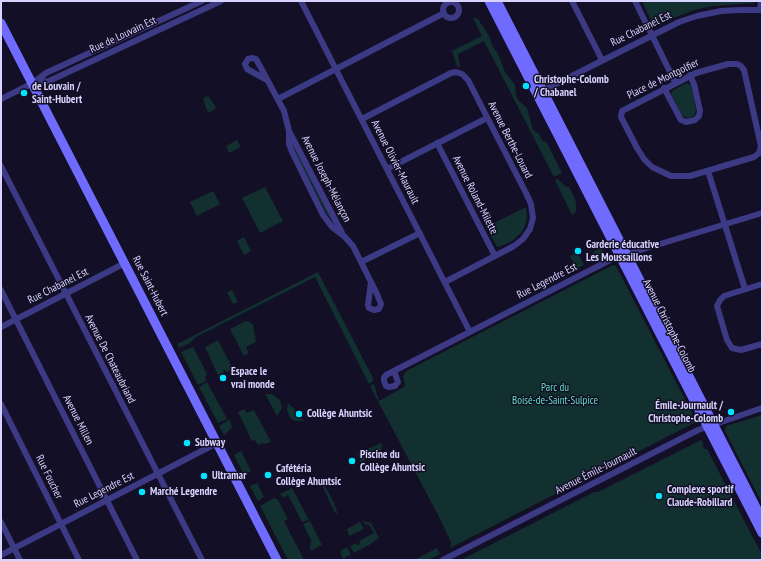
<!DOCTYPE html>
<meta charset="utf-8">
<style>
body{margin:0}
#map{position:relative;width:763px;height:561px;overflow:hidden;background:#130f26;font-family:"PT Sans Narrow",sans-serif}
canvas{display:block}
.frame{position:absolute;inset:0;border:2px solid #d9d4ff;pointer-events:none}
</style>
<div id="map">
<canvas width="763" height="561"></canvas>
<div class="frame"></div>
</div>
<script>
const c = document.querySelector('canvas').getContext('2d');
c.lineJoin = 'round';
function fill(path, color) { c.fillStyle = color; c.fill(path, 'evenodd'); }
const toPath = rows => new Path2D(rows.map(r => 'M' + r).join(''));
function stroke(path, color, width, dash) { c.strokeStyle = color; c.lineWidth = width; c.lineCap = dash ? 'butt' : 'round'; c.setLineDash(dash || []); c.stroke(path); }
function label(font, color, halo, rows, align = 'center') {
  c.font = font + ' "PT Sans Narrow",sans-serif'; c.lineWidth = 3; c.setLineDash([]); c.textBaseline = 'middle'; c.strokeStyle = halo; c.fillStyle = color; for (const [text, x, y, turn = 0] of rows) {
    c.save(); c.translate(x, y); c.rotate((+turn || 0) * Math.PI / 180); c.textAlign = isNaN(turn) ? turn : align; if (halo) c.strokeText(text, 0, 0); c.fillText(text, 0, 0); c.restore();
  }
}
fill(toPath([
 [642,1,754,1,754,3,713,6,694,10,654,25,652,23],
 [473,18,478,19,489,36,492,45,498,54,505,72,515,85,516,96,518,100,527,108,533,130,539,134,542,140,547,143,562,173,554,177,484,41,458,54,460,67,457,66,452,51,482,36],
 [687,83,691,85,696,110,694,116,687,118,682,115,671,94,673,90],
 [208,96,216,107,215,109,210,112,208,112,206,108,203,98],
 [237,140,241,147,229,153,226,146],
 [292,144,334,223,326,213,295,153],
 [558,179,565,186,569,187,575,199,576,204,576,211,572,215,555,180],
 [265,187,283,221,260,233,242,198],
 [213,191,220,204,197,216,190,202],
 [526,207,527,217,525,226,521,233,512,241,499,247,497,247,486,227],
 [244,237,251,251,244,255,237,241],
 [596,244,598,244,599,245,606,255,605,256,596,261,592,253,596,251,594,245],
 [577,252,584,265,577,269,570,256],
 [613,265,616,266,693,415,691,416,693,418,694,418,696,422,450,548,451,542,439,517,370,386,374,384,379,401,404,387,405,384,403,376,406,371],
 [318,272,372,376,373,381,369,384,315,277,196,337,190,343,179,348,177,344],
 [232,290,238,302,233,304,227,292],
 [246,321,250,322,253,325,256,342,246,347,249,353,244,356,230,329],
 [218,340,233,369,227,372,223,369,224,372,218,375,205,347],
 [193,347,207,374,205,377,206,381,198,385,181,352],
 [207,382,227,419,218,423,199,387],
 [265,394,272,394,280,400,282,408,277,416],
 [288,403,295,410,294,411,304,421,295,421,290,418,287,410],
 [244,409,247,413,254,410,271,442,264,444,263,443,258,445,255,440,252,441,238,412],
 [762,415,762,503,725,431,726,426],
 [230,419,232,428,224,435,219,426],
 [701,440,703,444,703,446,704,449,707,449,762,555,762,560,461,560,594,492,598,492],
 [381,443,382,448,380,452,361,462,357,454],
 [241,451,251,471,244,475,234,455],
 [257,483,264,497,258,501,250,486],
 [324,484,334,503,338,515,334,511,322,485],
 [292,488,309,520,302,522,288,495,283,498,280,494],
 [274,498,278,500,288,519,284,521,304,560,288,560,260,506],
 [310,521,322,545,311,551,310,549,310,551,311,540,303,524],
 [363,521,371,523,379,538,369,545,354,553,350,546,356,543,357,545,360,544,359,541,374,533,370,526,367,524,365,525],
 [360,522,364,529,349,536,347,529],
 [347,547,351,554,343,559,340,551],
 [437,548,440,554,428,560,414,560]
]), '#12302f');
stroke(toPath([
 [301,1,470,332],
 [572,1,602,60],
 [635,1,675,82],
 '443 10a8 8 0 1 1 16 0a8 8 0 1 1-16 0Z',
 [760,10,761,1],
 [728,64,737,64,741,66,744,70,761,146,759,153,754,157,690,176,671,176,652,167,644,159,637,148,621,117,622,111,696,73,728,64],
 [267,80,247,69,245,64,248,59,253,58,256,59,261,68,284,111,289,131,289,144,292,152,323,215,332,227,344,236,353,246,377,294,381,304,379,309,374,310,369,308,368,305,371,282],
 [34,83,49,81,221,1],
 [664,88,681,120,686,122,695,120,699,116,700,111,694,84,690,75],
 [540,92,679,22,697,16,721,11,740,10,762,10],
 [1,99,33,83,46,73,202,1],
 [278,99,444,13],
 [362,119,451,73,456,72,462,74,468,80,526,193,531,204,533,218,530,229,523,239,514,246,445,282],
 [290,133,342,233],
 [437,143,495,256],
 [1,166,202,560],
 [387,169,487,118],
 [708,171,745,289],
 [361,262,420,233],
 [762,284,724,296,720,300,717,306,727,340,732,348,741,350,762,344],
 [1,290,137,560],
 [1,327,125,263],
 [394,371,398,382,395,386,389,387,386,386,384,381,384,378,386,375,614,258,762,213],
 [1,404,79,560],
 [1,522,20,560],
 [1,555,217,443],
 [443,560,698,430,762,408]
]), '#3d3a85', 6);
stroke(toPath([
 [489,1,762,533],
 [497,1,762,519],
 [1,23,277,560]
]), '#6f6bff', 9);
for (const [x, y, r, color] of [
 [526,86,4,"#00e5ff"],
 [24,93,4,"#00e5ff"],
 [578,251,4,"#00e5ff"],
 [223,378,4,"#00e5ff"],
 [731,412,4,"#00e5ff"],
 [299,414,4,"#00e5ff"],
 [187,443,4,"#00e5ff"],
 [352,461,4,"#00e5ff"],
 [268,475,4,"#00e5ff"],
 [204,476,4,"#00e5ff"],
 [142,492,4,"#00e5ff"],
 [659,496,4,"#00e5ff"]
]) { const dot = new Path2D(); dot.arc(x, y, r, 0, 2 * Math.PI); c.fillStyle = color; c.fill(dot); stroke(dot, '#130f26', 1.5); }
label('11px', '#d9d4ff', '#130f26', [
 ["Rue Chabanel Est",641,29,-26],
 ["Rue de Louvain Est",123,35,-25],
 ["Place de Montgolfier",663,79,-26],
 ["Avenue Berthe-Louard",510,140,63],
 ["Avenue Olivier-Maurault",395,162,63],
 ["Avenue Joseph-Mélançon",326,179,63],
 ["Avenue Roland-Milette",475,195,63],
 ["Rue Legendre Est",547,281,-27],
 ["Rue Chabanel Est",58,286,-27],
 ["Rue Saint-Hubert",150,286,63],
 ["Avenue Christophe-Colomb",669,326,63],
 ["Avenue De Chateaubriand",110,359,63],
 ["Avenue Millen",78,420,63],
 ["Avenue Émile-Journault",596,471,-27],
 ["Rue Foucher",49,477,64],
 ["Rue Legendre Est",104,490,-27]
]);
label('bold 11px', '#d9d4ff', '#130f26', [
 ["Christophe-Colomb",534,80],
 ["/ Chabanel",534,93],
 ["de Louvain /",32,87],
 ["Saint-Hubert",32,100],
 ["Garderie éducative",586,245],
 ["Les Moussaillons",586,258],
 ["Espace le",231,372],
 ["vrai monde",231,385],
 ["Émile-Journault /",723,406,"right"],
 ["Christophe-Colomb",723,419,"right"],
 ["Collège Ahuntsic",307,414],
 ["Subway",195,443],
 ["Piscine du",360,455],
 ["Collège Ahuntsic",360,468],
 ["Cafétéria",276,469],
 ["Collège Ahuntsic",276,482],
 ["Ultramar",212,476],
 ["Complexe sportif",667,490],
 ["Claude-Robillard",667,503],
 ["Marché Legendre",150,492]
], 'left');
label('11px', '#5fe0c0', '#130f26', [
 ["Parc du",555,388],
 ["Boisé-de-Saint-Sulpice",555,401]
]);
</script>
